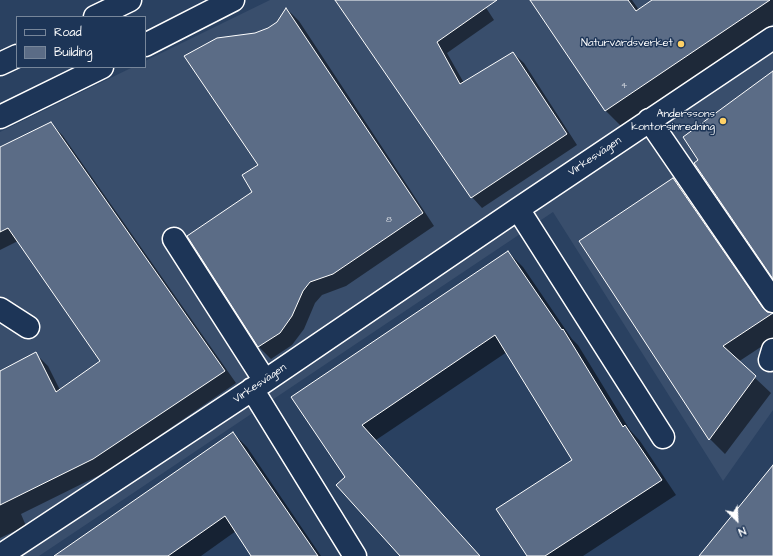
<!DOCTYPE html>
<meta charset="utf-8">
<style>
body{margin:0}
#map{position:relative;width:773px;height:556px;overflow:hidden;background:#2a4161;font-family:"Architects Daughter",sans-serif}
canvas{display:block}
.legend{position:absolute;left:16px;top:16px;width:130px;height:52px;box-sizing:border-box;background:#1d3557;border:1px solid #77869a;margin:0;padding:5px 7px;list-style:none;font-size:12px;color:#fff}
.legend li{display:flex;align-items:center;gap:8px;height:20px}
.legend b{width:20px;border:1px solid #77869a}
.north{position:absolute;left:717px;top:500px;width:40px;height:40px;-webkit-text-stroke:3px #1d3557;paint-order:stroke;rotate:156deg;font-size:11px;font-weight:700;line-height:16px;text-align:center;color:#fff}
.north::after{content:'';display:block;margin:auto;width:14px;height:18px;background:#fff;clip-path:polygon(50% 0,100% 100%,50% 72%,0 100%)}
</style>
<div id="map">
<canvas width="773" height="556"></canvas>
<ul class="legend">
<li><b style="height:5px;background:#1d3557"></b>Road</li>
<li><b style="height:11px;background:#5b6c86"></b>Building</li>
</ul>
<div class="north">N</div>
</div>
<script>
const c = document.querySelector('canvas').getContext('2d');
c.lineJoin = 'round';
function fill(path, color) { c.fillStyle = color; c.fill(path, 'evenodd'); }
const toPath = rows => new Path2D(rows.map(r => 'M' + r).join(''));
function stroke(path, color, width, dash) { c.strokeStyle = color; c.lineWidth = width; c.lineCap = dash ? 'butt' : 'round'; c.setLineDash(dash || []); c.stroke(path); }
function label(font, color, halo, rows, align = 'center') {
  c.font = font + ' "Architects Daughter",sans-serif'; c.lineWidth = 3; c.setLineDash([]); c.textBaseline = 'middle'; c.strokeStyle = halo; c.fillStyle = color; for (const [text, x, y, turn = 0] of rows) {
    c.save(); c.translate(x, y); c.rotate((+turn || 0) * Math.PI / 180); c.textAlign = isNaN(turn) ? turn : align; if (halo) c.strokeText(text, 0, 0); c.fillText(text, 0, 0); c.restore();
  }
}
fill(toPath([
 [270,0,773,0,773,410,723,481,553,212,39,556,0,556,0,132,133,67,145,67,145,61]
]), '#394e6c');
fill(toPath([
 [336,0,481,0,494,20,447,53,464,83,513,53,524,63,577,145,482,208,472,197],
 [531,0,632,0,639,10,654,0,773,0,773,24,621,126,606,111],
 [287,9,299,21,434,226,346,286,322,295,315,303,304,329,292,345,271,359,259,347,188,236,253,193,259,166,255,34,268,29,277,23],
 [51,123,63,136,236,383,106,472,21,514,26,526,0,538,0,372,36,354,48,366,60,390,101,361,18,241,0,250,0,148],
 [673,179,688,194,770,314,773,315,773,339,738,362,771,393,725,454,710,439,580,241],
 [508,252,523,267,572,339,578,345,630,430,640,441,676,495,583,556,528,556,573,460,507,352,376,440,480,556,402,556,292,398],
 [233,433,247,447,321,556,253,556,236,531,201,556,56,556]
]), '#0007');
const building = toPath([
 [335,0,497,0,437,42,460,84,513,52,567,134,471,198,335,0],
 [530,0,628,0,636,11,652,0,770,0,605,111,530,0],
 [286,8,423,213,333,274,310,282,303,291,292,316,280,333,258,347,187,236,252,192,242,175,258,165,184,56,217,38,255,33,268,28,277,22,286,8],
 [773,71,773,279,694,163,698,160,683,137,773,71],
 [51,122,225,371,93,459,0,505,0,371,36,352,56,392,100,361,8,228,0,232,0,147,51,122],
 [673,178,763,308,767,312,773,313,723,346,756,376,709,440,579,241,673,178],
 [508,251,562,330,563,329,623,427,625,425,662,480,545,556,527,556,496,509,572,460,495,335,362,425,480,556,400,556,336,485,345,477,291,397,508,251],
 [233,432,318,556,251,556,225,516,168,556,54,556,233,432],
 [773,465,773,556,699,556,773,465]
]);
fill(building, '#5b6c86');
stroke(building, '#fff', 1);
const minor = toPath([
 [145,45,233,0],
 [0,117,102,67],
 [649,120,773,301],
 [518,209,663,437],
 [174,239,265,381],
 [0,309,28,327],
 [770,360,773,350],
 [252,389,355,556],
 [0,556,265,381,518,209,773,38]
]);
const major = toPath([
 [95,17,130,0],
 [0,64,17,56]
]);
stroke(minor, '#fff', 25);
stroke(major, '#fff', 25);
stroke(minor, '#1d3557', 22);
stroke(major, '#1d3557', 22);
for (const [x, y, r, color] of [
 [681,44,4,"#ffd166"],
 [723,121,4,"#ffd166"]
]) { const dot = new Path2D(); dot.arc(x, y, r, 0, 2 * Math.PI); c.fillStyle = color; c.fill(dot); stroke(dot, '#1d3557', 1.5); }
label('9px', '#d6dae1', null, [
 ["4",624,86],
 ["8",389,220]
]);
label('11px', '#fff', '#1d3557', [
 ["Naturvårdsverket",673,44],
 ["Anderssons",715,115],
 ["kontorsinredning",715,128]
], 'right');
label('11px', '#fff', '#1d3557', [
 ["Virkesvägen",595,157,-34],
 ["Virkesvägen",260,384,-34]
]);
</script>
